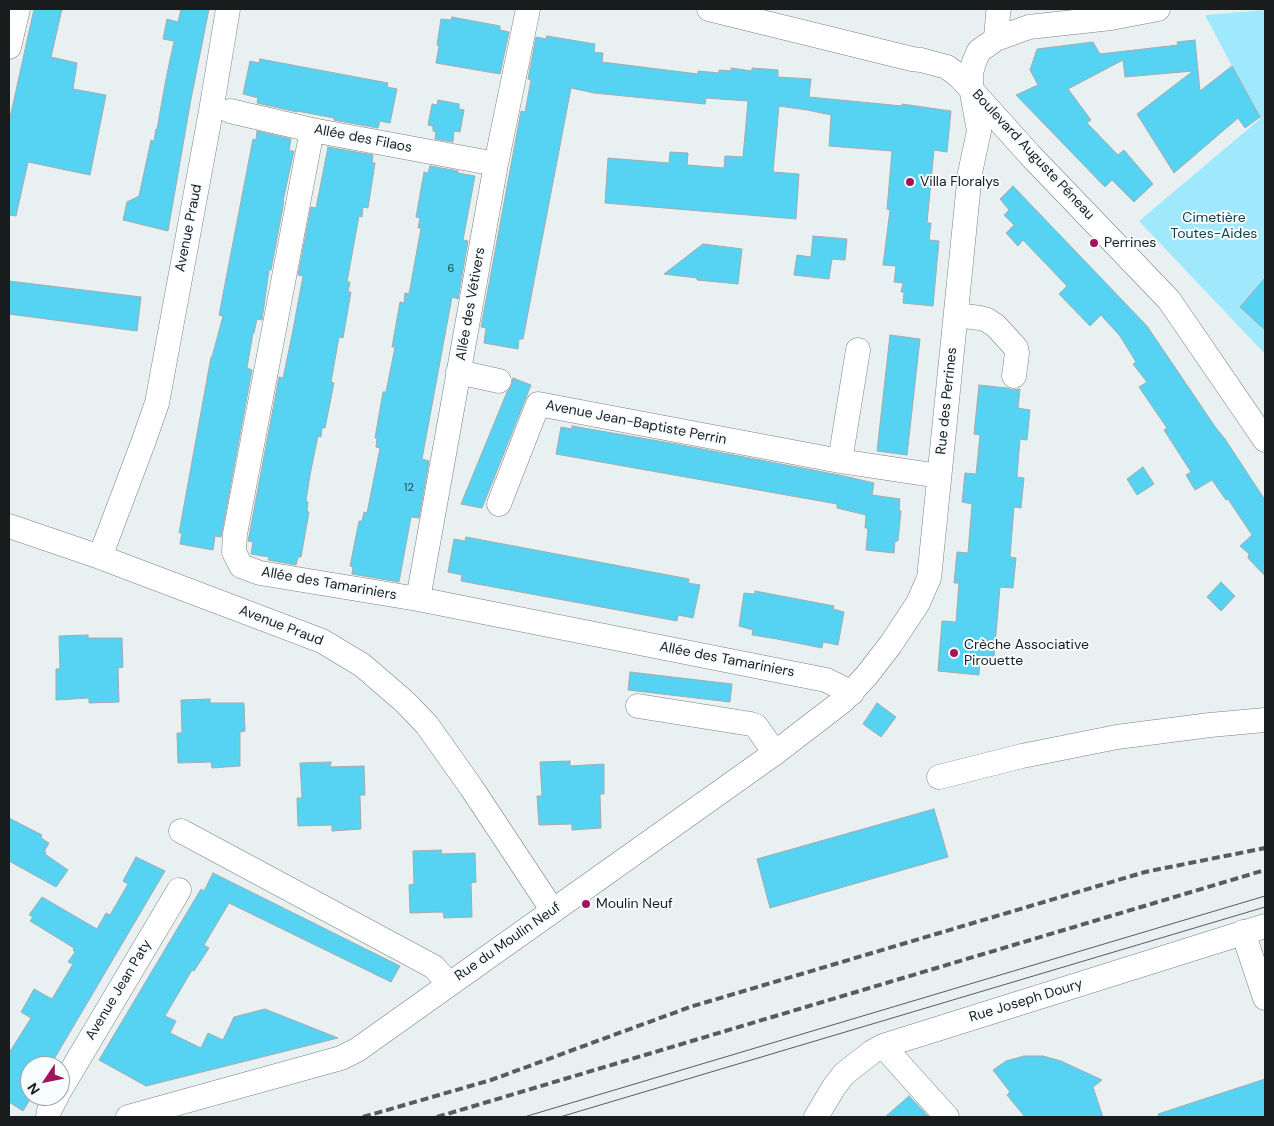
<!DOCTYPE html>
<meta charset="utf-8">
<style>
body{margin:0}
#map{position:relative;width:1274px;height:1126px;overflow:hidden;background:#e8f0f2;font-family:"DM Sans",sans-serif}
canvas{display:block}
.frame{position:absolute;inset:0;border:10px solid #191c1d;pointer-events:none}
.north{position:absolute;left:20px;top:1056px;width:50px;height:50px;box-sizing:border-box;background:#f7fdfe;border:1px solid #9ea3a4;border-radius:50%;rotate:236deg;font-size:14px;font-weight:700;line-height:20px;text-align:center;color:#191c1d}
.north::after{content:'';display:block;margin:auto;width:18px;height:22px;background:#a2145b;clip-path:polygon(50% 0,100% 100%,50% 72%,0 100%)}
</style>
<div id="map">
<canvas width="1274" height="1126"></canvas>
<div class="frame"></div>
<div class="north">N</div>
</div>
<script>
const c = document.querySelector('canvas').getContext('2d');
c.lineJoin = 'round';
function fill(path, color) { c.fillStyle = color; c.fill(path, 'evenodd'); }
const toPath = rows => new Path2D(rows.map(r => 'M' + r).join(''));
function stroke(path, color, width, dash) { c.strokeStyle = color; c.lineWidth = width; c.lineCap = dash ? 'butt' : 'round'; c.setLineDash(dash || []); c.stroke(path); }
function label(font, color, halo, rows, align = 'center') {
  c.font = font + ' "DM Sans",sans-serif'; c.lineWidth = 4; c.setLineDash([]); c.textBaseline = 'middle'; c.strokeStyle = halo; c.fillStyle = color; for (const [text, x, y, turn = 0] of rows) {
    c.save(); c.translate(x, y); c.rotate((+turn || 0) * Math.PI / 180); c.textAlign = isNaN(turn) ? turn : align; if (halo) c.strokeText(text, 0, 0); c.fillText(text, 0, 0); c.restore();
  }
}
fill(toPath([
 [1265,10,1265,354,1139,221,1260,119,1205,15]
]), '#a0e8fb');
const building = toPath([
 [34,9,62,9,51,57,77,63,73,89,106,95,90,175,28,162,16,216,9,215,9,122,34,9],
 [181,9,209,9,191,99,168,231,123,220,127,202,139,196,151,140,154,141,156,129,157,129,166,79,174,41,163,39,167,19,178,22,181,9],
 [452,17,500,26,500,30,509,32,500,74,436,63,439,46,437,45,441,19,451,20,452,17],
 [547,36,595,44,594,52,603,53,602,62,698,74,698,71,719,73,719,70,731,71,731,68,752,71,752,68,778,70,778,77,811,79,809,97,902,106,902,104,951,111,947,152,934,150,927,223,931,223,929,240,939,241,933,306,903,303,904,292,901,292,903,283,894,282,896,266,883,265,890,210,887,209,892,151,829,146,831,115,807,110,779,106,773,172,799,174,796,219,605,203,608,158,669,163,670,152,688,153,687,165,724,168,725,156,743,157,748,101,706,98,705,104,594,93,571,88,523,339,519,339,518,349,484,343,486,328,481,327,521,111,525,112,531,80,528,79,536,37,546,39,547,36],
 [1195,40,1200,91,1232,66,1260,117,1245,128,1238,118,1174,173,1137,114,1193,71,1125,77,1123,60,1068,89,1091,120,1087,123,1118,155,1124,150,1153,184,1134,202,1112,180,1105,187,1016,95,1038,85,1030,70,1037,49,1093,42,1100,54,1178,45,1177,42,1195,40],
 [260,59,388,83,387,87,397,89,390,123,380,121,378,128,334,120,334,118,297,111,297,112,257,103,258,98,243,94,250,61,259,63,260,59],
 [438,100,459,104,459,109,464,110,460,132,454,131,453,142,435,139,436,132,433,131,433,126,428,125,432,104,437,105,438,100],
 [257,131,291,139,289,151,294,151,283,201,284,201,271,270,269,270,262,320,257,319,254,333,253,333,247,368,252,370,221,537,215,536,213,550,180,544,182,533,179,533,211,357,212,357,223,316,219,315,253,139,256,140,257,131],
 [328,147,373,155,372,163,375,163,368,208,363,207,362,217,359,216,347,282,350,282,348,292,351,292,343,338,339,337,331,382,334,383,325,428,322,428,321,437,318,436,310,475,306,501,308,502,307,511,309,512,301,557,298,557,296,565,268,560,269,557,251,554,253,542,248,541,249,536,279,377,283,378,292,335,303,276,298,275,311,207,316,208,328,147],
 [430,166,458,171,458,173,475,176,463,240,468,241,458,299,452,297,422,459,429,461,419,518,411,517,399,582,352,574,353,567,350,566,359,521,362,521,364,512,367,513,380,448,376,447,377,438,375,438,383,392,386,392,395,347,392,347,400,302,404,303,405,293,409,294,421,228,418,228,420,218,416,217,424,172,428,173,430,166],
 [1013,186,1147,326,1216,428,1225,439,1265,500,1265,576,1248,558,1249,554,1240,546,1252,535,1228,499,1226,500,1212,480,1195,490,1186,475,1191,472,1164,430,1167,428,1139,387,1147,382,1133,364,1136,362,1120,336,1101,315,1090,326,1059,294,1067,286,1023,240,1018,246,1006,233,1014,225,1004,215,1009,210,1000,199,1013,186],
 [813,236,847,239,845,260,832,259,829,279,794,275,797,255,811,257,813,236],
 [703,244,742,249,738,284,697,280,697,278,664,274,703,244],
 [1265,278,1265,330,1240,307,1265,278],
 [9,281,141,297,137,331,9,314,9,281],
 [890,335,920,339,907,455,877,451,890,335],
 [513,378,531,385,482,508,461,504,507,392,509,390,512,384,513,378],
 [979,385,1007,388,1013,390,1020,389,1018,408,1030,410,1027,440,1020,439,1017,477,1024,478,1021,508,1014,507,1010,557,1016,558,1013,588,1000,587,994,657,980,655,979,675,938,671,942,621,956,622,959,583,954,583,957,552,968,553,972,504,962,502,965,473,976,474,980,435,974,434,979,385],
 [572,426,676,444,844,476,874,483,872,495,900,499,899,510,901,511,898,541,895,541,894,553,866,550,868,528,865,528,866,515,837,508,837,504,556,454,561,427,572,429,572,426],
 [1143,467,1154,484,1137,495,1127,479,1143,467],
 [466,537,689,579,688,583,700,585,693,618,678,615,677,621,461,581,462,575,448,572,454,539,465,541,466,537],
 [1221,582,1235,596,1221,611,1207,597,1221,582],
 [755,591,834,606,833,609,844,612,838,645,823,642,822,648,777,639,752,635,753,630,739,626,744,593,755,594,755,591],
 [88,635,88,638,122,638,123,667,118,668,119,702,89,703,89,698,56,700,56,669,60,669,59,636,88,635],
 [630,672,732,684,730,702,628,690,630,672],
 [210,699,210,703,244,703,245,731,240,732,240,766,212,768,211,762,178,763,177,733,182,733,181,700,210,699],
 [877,703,896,717,881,737,863,724,877,703],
 [570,761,570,766,604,764,604,794,600,794,601,828,572,830,572,824,539,825,537,796,542,796,540,762,570,761],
 [331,762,330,767,364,766,365,795,360,795,361,829,332,831,332,825,298,826,297,798,302,798,300,763,331,762],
 [934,809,948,857,770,908,757,859,934,809],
 [9,818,42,835,41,838,49,843,44,852,46,852,45,854,68,870,56,887,9,861,9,818],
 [441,850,442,854,475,853,476,882,471,883,472,917,444,918,443,912,410,913,409,885,414,884,413,851,441,850],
 [136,857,165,871,50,1066,30,1066,30,1096,32,1096,23,1111,9,1102,9,1053,31,1018,21,1012,34,989,52,999,73,964,68,962,75,952,73,950,74,948,30,921,33,917,29,915,42,897,97,929,106,913,110,915,128,884,123,881,136,857],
 [213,873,400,966,391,982,229,903,204,945,209,948,194,971,192,970,165,1016,176,1021,170,1033,201,1048,208,1033,223,1040,234,1017,265,1009,338,1038,146,1086,99,1060,201,889,204,891,213,873],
 [1024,1056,1043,1056,1061,1061,1102,1080,1093,1087,1103,1117,1025,1117,1007,1095,1010,1092,993,1070,1006,1061,1024,1056],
 [1265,1079,1265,1117,1159,1117,1158,1114,1265,1079],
 [909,1096,929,1117,885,1117,909,1096]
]);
fill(building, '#56d3f2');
stroke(building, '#a5abad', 1);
const minor = toPath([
 [709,9,912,59,921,60,947,67,960,77,1030,155,1169,300,1265,440],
 [996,39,1029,27,1111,18,1158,9],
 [9,47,18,9],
 [230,111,312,130,496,164],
 [312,130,235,534,234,552,241,566,260,573,418,599,826,680,852,693],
 [956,315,980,318,987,320,996,326,1016,348,1017,353,1014,376],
 [458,372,499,381],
 [840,461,858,350],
 [499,504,538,404,840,461,939,476],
 [9,526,100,557,322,641,362,665,405,702,427,725,471,787,553,911],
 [100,557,143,443,157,403,211,111,228,9],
 [418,599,496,164,528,9],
 [638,706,751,724,756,726,775,753],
 [939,777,1022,756,1117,737,1210,725,1265,720],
 [181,831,434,967,449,984],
 [1243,932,1265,998],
 [883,1046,947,1117],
 [60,1090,179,890],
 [48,1117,49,1111,57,1096],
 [128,1117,341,1058,357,1050,775,753,844,700,867,675,891,644,918,603,929,578,931,559,970,173,979,131,971,87,971,73,974,62,979,51,996,39,998,14,999,9],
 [816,1117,834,1087,844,1074,872,1052,883,1046,1265,926]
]);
stroke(minor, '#7a8082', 25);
stroke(minor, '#fff', 24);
stroke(toPath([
 [524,1117,1265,896],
 [560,1117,1265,907]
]), '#585c5d', 1);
stroke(toPath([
 [363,1117,491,1080,690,1007,1145,872,1265,848],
 [437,1117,1265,870]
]), '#585c5d', 4, [8, 4]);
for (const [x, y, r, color] of [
 [910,182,5,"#a2145b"],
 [1094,243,5,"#a2145b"],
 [954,653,5,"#a2145b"],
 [586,904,5,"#a2145b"]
]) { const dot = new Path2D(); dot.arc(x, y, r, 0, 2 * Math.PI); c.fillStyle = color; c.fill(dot); stroke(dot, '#f7fdfe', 2); }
label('11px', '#284a52', null, [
 ["6",451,269],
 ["12",409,488]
]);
label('14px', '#191c1d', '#f7fdfe', [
 ["Allée des Filaos",363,139,11],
 ["Boulevard Auguste Péneau",1033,155,47],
 ["Avenue Praud",189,228,-79],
 ["Allée des Vétivers",471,304,-80],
 ["Rue des Perrines",947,401,-84],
 ["Avenue Jean-Baptiste Perrin",636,423,11],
 ["Allée des Tamariniers",329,584,10],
 ["Avenue Praud",281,626,21],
 ["Allée des Tamariniers",727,660,11],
 ["Rue du Moulin Neuf",508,942,-35],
 ["Avenue Jean Paty",119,990,-59],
 ["Rue Joseph Doury",1026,1001,-17]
]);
label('14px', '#191c1d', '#f7fdfe', [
 ["Villa Floralys",920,182],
 ["Perrines",1104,243],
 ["Crèche Associative",964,645],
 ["Pirouette",964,661],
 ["Moulin Neuf",596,904]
], 'left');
label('14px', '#0a4450', '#f7fdfe', [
 ["Cimetière",1214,218],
 ["Toutes-Aides",1214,234]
]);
</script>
